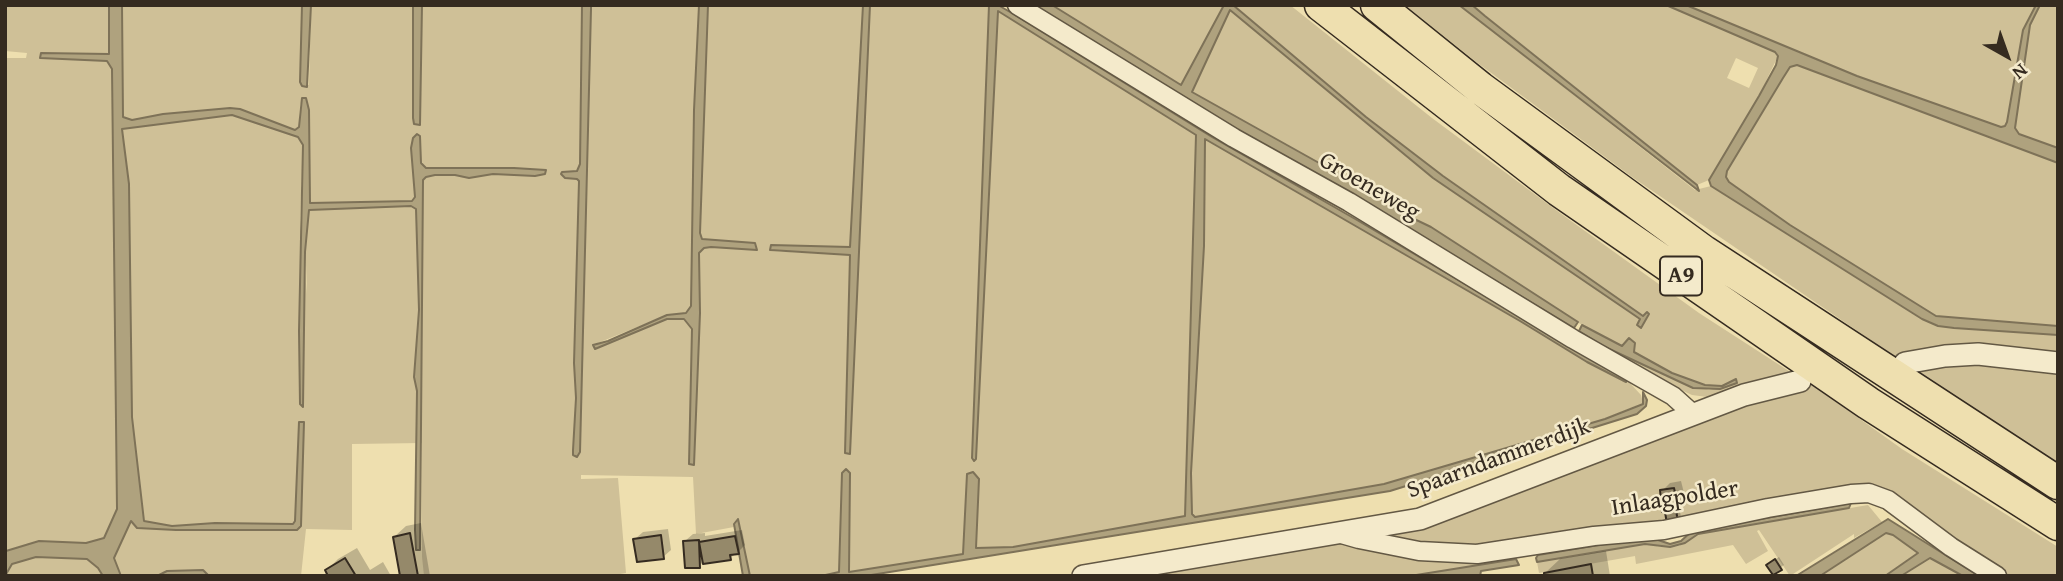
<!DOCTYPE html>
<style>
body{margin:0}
#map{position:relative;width:2063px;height:581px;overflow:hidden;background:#eedfaf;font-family:"Gentium Book Plus",serif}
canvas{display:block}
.frame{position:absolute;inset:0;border:7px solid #352b20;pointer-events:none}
.north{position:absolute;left:1972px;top:21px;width:70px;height:70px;-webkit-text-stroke:5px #f4eacb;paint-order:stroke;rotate:140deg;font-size:19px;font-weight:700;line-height:28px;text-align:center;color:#352b20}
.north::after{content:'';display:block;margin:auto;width:24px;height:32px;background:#352b20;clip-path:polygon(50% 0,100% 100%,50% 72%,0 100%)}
</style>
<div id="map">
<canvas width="2063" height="581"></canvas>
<div class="frame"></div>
<div class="north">N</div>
</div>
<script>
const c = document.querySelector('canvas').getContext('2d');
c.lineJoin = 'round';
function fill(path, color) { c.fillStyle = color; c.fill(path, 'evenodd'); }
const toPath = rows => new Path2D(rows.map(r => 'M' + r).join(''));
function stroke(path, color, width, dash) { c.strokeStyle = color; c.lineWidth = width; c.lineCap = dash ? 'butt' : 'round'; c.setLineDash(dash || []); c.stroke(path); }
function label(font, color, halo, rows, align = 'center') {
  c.font = font + ' "Gentium Book Plus",serif'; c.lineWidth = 5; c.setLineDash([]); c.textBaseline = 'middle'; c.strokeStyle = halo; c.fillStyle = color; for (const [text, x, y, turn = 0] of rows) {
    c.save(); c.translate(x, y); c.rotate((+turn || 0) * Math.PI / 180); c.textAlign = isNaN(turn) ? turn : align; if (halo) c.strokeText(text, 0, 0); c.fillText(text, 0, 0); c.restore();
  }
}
fill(toPath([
 [5,5,109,5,109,54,42,53,40,57,107,61,112,69,117,509,104,538,86,543,39,541,5,552,5,58,26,58,27,53,5,51],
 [122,5,302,5,300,82,309,85,311,5,413,5,413,118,414,124,420,125,422,5,582,5,580,164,578,171,572,172,587,175,591,5,863,5,850,248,771,245,771,251,850,255,845,453,849,454,870,5,989,5,972,457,976,459,998,10,1196,135,1185,516,1013,547,975,549,979,479,967,474,963,554,848,572,850,473,841,571,821,576,750,576,738,520,734,524,734,527,696,534,693,477,581,475,581,479,618,478,626,573,609,576,424,576,422,557,422,443,352,444,352,530,306,529,301,576,209,576,203,570,167,571,157,576,121,576,114,558,131,520,137,528,297,530,301,525,304,422,300,422,295,521,293,524,215,523,172,526,144,522,132,417,129,184,122,129,232,115,299,137,303,145,300,221,307,294,304,207,422,204,422,171,546,171,514,168,429,169,422,167,411,148,415,198,412,201,310,203,309,110,303,98,300,106,299,127,295,130,240,109,230,108,163,114,131,120,123,117],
 [700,313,689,463,692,329,684,319,667,319,595,349,593,345,667,315],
 [1052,5,1224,5,1181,86],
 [1233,5,1290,5,1432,118,1560,213,1699,313,1795,375,1715,398,1692,395,1633,368,1624,357,1709,390,1737,383,1735,379,1722,386,1705,385,1672,373,1634,352,1629,338,1622,346,1582,325,1431,227,1408,216,1346,178,1199,97,1192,92,1229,9,1433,178,1641,319,1637,325,1641,328,1649,314,1647,312,1643,316,1443,176,1366,117],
 [1405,5,1459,5,1695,190,1711,186,1722,191,1922,319,1938,326,1954,328,2058,335,2058,356,1897,358,1632,177,1475,61],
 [1472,5,1666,5,1776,52,1778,56,1759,96,1717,169,1709,180,1697,185],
 [1736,58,1758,68,1749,88,1727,78],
 [1686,5,2036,5,2023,30,2007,122,2005,126,2001,127,1857,76],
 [2040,5,2058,5,2058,148,2019,134,2015,128,2030,25],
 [1797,65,2058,163,2058,326,1936,316,1790,225,1729,182,1726,177,1727,171,1790,67],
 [1205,139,1520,321,1587,362,1627,380,1641,395,1643,403,1604,419,1384,484,1195,517,1192,514,1191,473,1204,246],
 [1958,362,2058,369,2058,463,1912,368],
 [1811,384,1902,449,2058,547,2058,576,2004,576,1885,493,1450,550,1362,535,1774,393],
 [1868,505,1882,522,1854,538,1854,534,1790,576,1759,530,1757,531,1768,551,1746,564,1733,545,1636,564,1635,556,1539,573,1537,562,1645,544,1662,547,1679,546,1698,534],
 [1886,533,1893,535,1919,553,1885,576,1820,576],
 [1336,539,1515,557,1516,559,1410,576,1117,576],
 [36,557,87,559,98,568,103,576,5,576,12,564],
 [1930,558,1935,560,1963,576,1901,576]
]), '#cfc097');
const water = toPath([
 [109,5,122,5,123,117,132,120,163,114,230,108,240,109,295,130,299,127,302,98,306,98,309,110,310,203,412,201,415,197,411,148,413,138,417,134,420,136,421,163,426,168,514,168,546,170,545,174,535,176,493,174,469,178,455,175,435,175,426,177,423,180,420,550,416,550,415,530,417,391,414,377,419,310,416,209,411,206,309,210,305,252,303,407,300,404,299,331,303,145,298,137,232,115,122,129,129,184,132,417,144,521,172,526,215,523,293,524,295,521,299,422,304,422,301,526,297,530,176,530,137,528,131,521,114,558,121,576,103,576,98,568,87,559,36,557,12,564,5,576,6,551,39,541,86,543,104,538,117,509,112,69,107,61,40,58,41,53,109,54,109,5],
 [302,5,311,5,307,87,302,86,300,82,302,5],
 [413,5,422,5,420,125,414,124,413,118,413,5],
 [582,5,591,5,591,9,580,452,577,457,573,455,573,450,576,398,574,363,579,181,577,179,565,178,561,174,562,172,577,171,580,164,582,5],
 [699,5,708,5,700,233,702,239,755,243,757,250,711,247,704,248,699,253,700,313,694,465,689,464,692,329,684,319,667,319,595,349,593,345,608,341,667,315,686,313,691,306,694,110,699,5],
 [863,5,870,5,850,454,845,453,850,255,770,250,771,245,850,247,863,5],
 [989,5,998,5,1010,12,1212,137,1357,220,1627,380,1626,382,1587,362,1520,321,1205,139,1204,246,1191,473,1192,514,1195,517,1384,484,1605,419,1643,404,1643,392,1647,400,1646,406,1637,414,1390,491,865,576,821,576,839,572,842,473,846,469,850,473,849,572,963,554,967,474,973,472,979,479,976,548,1013,547,1185,516,1196,135,998,11,976,459,974,461,972,458,989,5],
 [1029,5,1052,5,1181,85,1224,5,1233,5,1366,117,1443,176,1643,316,1647,312,1649,314,1641,328,1637,325,1640,319,1433,178,1230,10,1192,92,1346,178,1408,216,1431,227,1578,322,1574,328,1356,197,1242,134,1029,5],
 [1459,5,1472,5,1485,16,1697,185,1699,191,1459,5],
 [1666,5,1686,5,1857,76,2001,127,2005,126,2007,122,2023,30,2036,5,2040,5,2030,25,2015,128,2019,134,2058,148,2058,163,1797,65,1790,67,1783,78,1727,171,1726,177,1729,182,1790,225,1936,316,2058,326,2058,335,1954,328,1938,326,1922,319,1711,186,1709,180,1759,96,1776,65,1778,56,1775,52,1666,5],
 [1582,325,1622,346,1629,338,1635,343,1634,352,1672,373,1705,385,1722,386,1736,379,1737,383,1720,389,1693,388,1603,346,1579,331,1582,325],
 [1851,503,1849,508,1698,534,1685,543,1670,547,1645,544,1537,562,1536,558,1538,555,1617,542,1655,539,1670,544,1681,541,1692,531,1851,503],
 [738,519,750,576,743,576,734,524,738,519],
 [1888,519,1979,576,1963,576,1930,558,1901,576,1885,576,1918,553,1893,535,1886,533,1820,576,1796,576,1888,519],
 [1516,559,1519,565,1481,571,1480,576,1410,576,1516,559],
 [203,570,209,576,157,576,167,571,203,570]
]);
fill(water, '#afa27e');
stroke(water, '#7e7258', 2);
fill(toPath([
 [1681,481,1686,501,1679,507,1681,517,1677,520,1668,522,1662,491,1670,483],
 [421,523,430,576,402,576,394,537,406,526],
 [668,529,671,550,663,557,635,539,643,532],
 [742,530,745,545,738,552,730,558,703,562,699,566,685,541,693,534,705,533,705,536],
 [357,548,370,570,383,562,391,576,330,576,327,570,338,559],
 [1606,551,1610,576,1546,576,1545,573,1560,559],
 [1779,557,1784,565,1780,568,1771,562]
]), '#0003');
const building = toPath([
 [1674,488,1679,510,1662,512,1660,490,1674,488],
 [1676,510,1678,522,1667,524,1665,512,1676,510],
 [410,533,418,576,400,576,393,537,410,533],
 [661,535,664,559,637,562,633,539,661,535],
 [735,536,739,554,730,555,731,560,703,564,699,542,735,536],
 [699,540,700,568,685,568,683,541,699,540],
 [345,558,356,576,328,576,325,570,345,558],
 [1775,559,1782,570,1773,575,1766,565,1775,559],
 [1591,564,1593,576,1544,576,1544,573,1591,564]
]);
fill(building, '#95896a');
stroke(building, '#352b20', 2);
const minor = toPath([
 [1017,5,1234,138,1349,202,1573,339,1673,396,1693,414],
 [1338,533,1359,539,1419,551,1477,554,1594,536,1664,530,1768,508,1851,494,1869,493,1888,500,1951,547,1997,576]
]);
const tertiary = toPath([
 [1905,363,1945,356,1978,354,2058,363],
 [1083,576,1420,519,1744,395,1800,381]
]);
const motorway = toPath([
 [1321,5,1559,190,1868,403,2058,524],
 [1377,5,1480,88,1704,252,2058,483]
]);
stroke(minor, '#635844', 21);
stroke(tertiary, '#635844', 24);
stroke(motorway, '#352b20', 35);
stroke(minor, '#f4eacb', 18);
stroke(tertiary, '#f4eacb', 21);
stroke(motorway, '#eedfaf', 32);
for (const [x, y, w] of [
 [1681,276,42]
]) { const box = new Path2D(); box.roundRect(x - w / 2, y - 19.5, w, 39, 5); c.fillStyle = '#f4eacb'; c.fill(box); stroke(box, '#352b20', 2); }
label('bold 23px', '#352b20', null, [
 ["A9",1681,276]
]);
label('24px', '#352b20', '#f4eacb', [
 ["Groeneweg",1369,187,30],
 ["Spaarndammerdijk",1499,459,-20],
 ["Inlaagpolder",1675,499,-9]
]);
</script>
